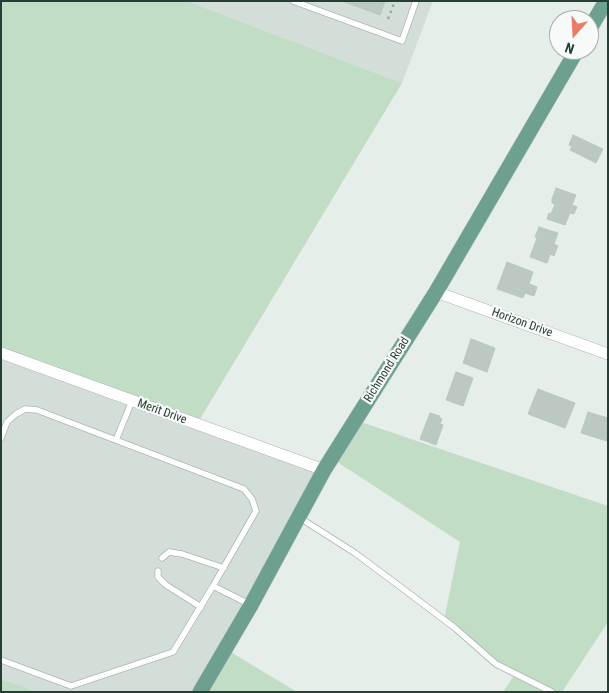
<!DOCTYPE html>
<style>
body{margin:0}
#map{position:relative;width:609px;height:693px;overflow:hidden;background:#e6eeea;font-family:"Roboto Condensed",sans-serif}
canvas{display:block}
.frame{position:absolute;inset:0;border:2px solid #263f36;pointer-events:none}
.north{position:absolute;left:549px;top:10px;width:50px;height:50px;box-sizing:border-box;background:#f7faf8;border:1px solid #a3afaa;border-radius:50%;rotate:199deg;font-size:14px;font-weight:700;line-height:20px;text-align:center;color:#263f36}
.north::after{content:'';display:block;margin:auto;width:18px;height:22px;background:#e87e6a;clip-path:polygon(50% 0,100% 100%,50% 72%,0 100%)}
</style>
<div id="map">
<canvas width="609" height="693"></canvas>
<div class="frame"></div>
<div class="north">N</div>
</div>
<script>
const c = document.querySelector('canvas').getContext('2d');
c.lineJoin = 'round';
function fill(path, color) { c.fillStyle = color; c.fill(path, 'evenodd'); }
const toPath = rows => new Path2D(rows.map(r => 'M' + r).join(''));
function stroke(path, color, width, dash) { c.strokeStyle = color; c.lineWidth = width; c.lineCap = dash ? 'butt' : 'round'; c.setLineDash(dash || []); c.stroke(path); }
function label(font, color, halo, rows, align = 'center') {
  c.font = font + ' "Roboto Condensed",sans-serif'; c.lineWidth = 4.5; c.setLineDash([]); c.textBaseline = 'middle'; c.strokeStyle = halo; c.fillStyle = color; for (const [text, x, y, turn = 0] of rows) {
    c.save(); c.translate(x, y); c.rotate((+turn || 0) * Math.PI / 180); c.textAlign = isNaN(turn) ? turn : align; if (halo) c.strokeText(text, 0, 0); c.fillText(text, 0, 0); c.restore();
  }
}
fill(toPath([
 [187,1,433,1,402,83],
 [1,353,324,470,200,692,37,692,1,679]
]), '#d4ded9');
fill(toPath([
 [1,1,187,1,402,83,197,424,1,353],
 [355,420,608,506,608,622,562,692,503,692,515,674,496,664,444,620,460,542,331,458],
 [224,648,297,692,200,692],
 [1,679,32,690,37,692,1,692]
]), '#c1ddc6');
const building = toPath([
 [342,1,385,1,380,15,342,1],
 [573,135,603,149,596,163,570,150,572,146,569,145,573,135],
 [556,188,576,195,572,205,577,207,574,214,570,213,565,225,547,219,549,213,551,214,555,204,552,203,552,199,556,188],
 [539,227,558,233,554,244,558,246,554,256,550,254,547,263,530,257,537,238,535,237,539,227],
 [507,262,533,272,529,284,537,287,534,296,525,293,523,298,497,289,507,262],
 [471,339,495,348,487,372,463,363,471,339],
 [456,372,473,378,463,406,446,400,456,372],
 [538,389,575,403,565,428,528,414,538,389],
 [588,412,608,418,607,441,581,433,588,412],
 [430,413,440,416,439,418,442,419,440,424,443,425,436,445,420,439,430,413]
]);
fill(building, '#bcc9c2');
stroke(building, '#b9c7c0', 1);
const service = toPath([
 [293,1,402,41,416,1],
 [1,438,7,422,16,414,25,409,37,410,244,489,252,499,256,511,213,586,173,652,71,686,1,660],
 [116,440,132,401],
 [300,518,355,553,402,588,455,628,496,664,552,692],
 [162,558,169,552,182,554,224,568],
 [158,571,158,577,166,585,201,607],
 [213,586,251,605]
]);
const minor = toPath([
 [436,292,608,354],
 [1,353,324,470]
]);
const primary = toPath([
 [589,30,606,1],
 [200,692,251,605,324,470,436,292,577,50]
]);
stroke(service, '#a9b6b0', 7);
stroke(minor, '#a9b6b0', 12);
stroke(primary, '#c2c9c7', 16);
stroke(toPath([
 [388,19,395,1]
]), '#89afa0', 2.5, [2.5, 4]);
stroke(service, '#fff', 5.5);
stroke(minor, '#fff', 11);
stroke(primary, '#6ea08f', 15);
label('12px', '#263f36', '#f7faf8', [
 ["Horizon Drive",522,323,20],
 ["Richmond Road",387,370,-58],
 ["Merit Drive",162,412,20]
]);
</script>
